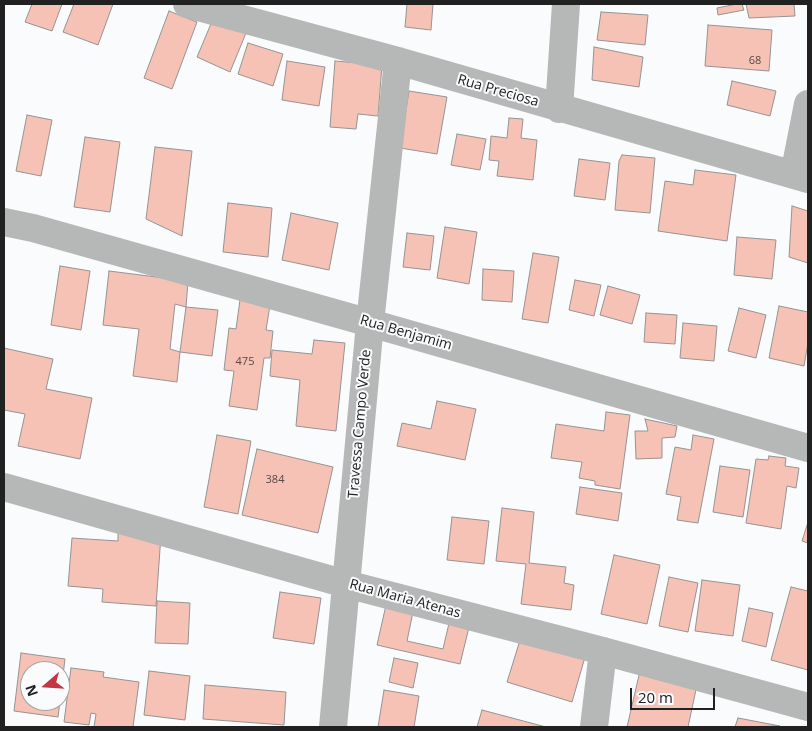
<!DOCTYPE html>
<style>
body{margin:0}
#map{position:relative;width:812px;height:731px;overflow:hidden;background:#fafbfd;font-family:"Open Sans",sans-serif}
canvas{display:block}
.frame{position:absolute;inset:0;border:5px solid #212122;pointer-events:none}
.north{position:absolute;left:20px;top:661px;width:50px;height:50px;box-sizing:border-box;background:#fafbfd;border:1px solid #a3a4a5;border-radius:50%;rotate:251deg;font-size:14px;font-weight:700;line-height:20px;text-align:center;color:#212122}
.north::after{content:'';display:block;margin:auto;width:18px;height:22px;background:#c53542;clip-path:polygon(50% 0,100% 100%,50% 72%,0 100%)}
.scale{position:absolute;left:630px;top:688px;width:85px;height:22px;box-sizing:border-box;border:2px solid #212122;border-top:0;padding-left:6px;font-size:15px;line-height:18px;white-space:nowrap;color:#212122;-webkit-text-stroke:4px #fafbfd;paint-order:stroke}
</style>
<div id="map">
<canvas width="812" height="731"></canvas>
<div class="frame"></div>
<div class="north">N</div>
<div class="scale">20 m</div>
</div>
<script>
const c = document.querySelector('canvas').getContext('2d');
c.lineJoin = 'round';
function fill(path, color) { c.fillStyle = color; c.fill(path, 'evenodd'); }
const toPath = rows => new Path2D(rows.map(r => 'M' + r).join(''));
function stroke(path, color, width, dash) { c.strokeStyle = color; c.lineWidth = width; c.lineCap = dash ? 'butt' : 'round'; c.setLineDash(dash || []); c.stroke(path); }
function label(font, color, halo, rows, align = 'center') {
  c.font = font + ' "Open Sans",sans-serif'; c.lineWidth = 4; c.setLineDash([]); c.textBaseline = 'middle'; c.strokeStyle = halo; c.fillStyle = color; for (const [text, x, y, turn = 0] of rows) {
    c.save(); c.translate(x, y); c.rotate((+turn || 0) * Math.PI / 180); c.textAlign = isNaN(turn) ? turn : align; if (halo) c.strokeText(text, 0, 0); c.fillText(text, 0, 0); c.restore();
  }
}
const building = toPath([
 [32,4,62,4,52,31,25,22,32,4],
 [74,4,113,4,98,45,63,32,74,4],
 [407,4,433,4,431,30,405,27,407,4],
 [737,4,742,4,744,10,718,15,717,8,737,4],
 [746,4,794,4,795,16,749,18,746,4],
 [169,11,197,22,172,89,144,78,169,11],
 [601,12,648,15,645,45,597,40,601,12],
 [213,19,246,33,230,72,197,57,213,19],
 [708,25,772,30,769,71,705,66,708,25],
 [248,43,283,54,273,86,238,74,248,43],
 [594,47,643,57,639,87,592,80,594,47],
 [287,61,325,67,319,106,282,100,287,61],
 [335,61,382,65,378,116,358,114,356,129,330,127,335,61],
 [732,81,776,91,770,116,727,105,732,81],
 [409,91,447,97,437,154,400,148,409,91],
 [27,115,52,120,41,176,16,171,27,115],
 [509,118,523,119,521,138,537,140,533,180,497,176,499,161,489,160,491,136,507,138,509,118],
 [457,134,486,139,480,170,451,165,457,134],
 [85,137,120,142,110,212,74,207,85,137],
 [155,147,192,151,182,236,146,219,155,147],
 [622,155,655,158,650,213,615,210,619,161,622,155],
 [579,159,610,163,605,200,574,196,579,159],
 [695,170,736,175,727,241,658,231,665,181,693,185,695,170],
 [228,203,272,208,268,257,223,252,228,203],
 [792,206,808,211,808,263,789,257,792,206],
 [291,213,338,223,329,270,282,260,291,213],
 [445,227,477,232,469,284,437,278,445,227],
 [407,233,434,236,430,270,403,267,407,233],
 [737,237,776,240,772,279,734,275,737,237],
 [533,253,559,257,548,323,522,319,533,253],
 [60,266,90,271,81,330,51,325,60,266],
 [483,269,514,271,512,302,482,300,483,269],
 [109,271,188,281,186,307,175,304,170,349,180,352,177,382,133,376,139,329,103,325,109,271],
 [575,280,601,285,594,316,569,310,575,280],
 [608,286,640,295,632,324,600,315,608,286],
 [240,300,270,305,266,330,273,331,270,358,264,358,257,410,229,406,234,371,224,370,229,328,236,329,240,300],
 [779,306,808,312,808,343,804,366,769,358,779,306],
 [186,307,218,310,212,356,180,352,186,307],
 [739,308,766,315,756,358,728,351,739,308],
 [646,313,677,315,675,344,644,342,646,313],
 [683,323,717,326,714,361,680,358,683,323],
 [314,340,345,343,336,431,296,426,300,380,270,376,272,350,312,354,314,340],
 [4,348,53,359,46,389,92,398,80,459,18,446,25,414,4,410,4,348],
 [437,401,476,409,465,460,397,446,402,423,431,429,437,401],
 [606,412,630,415,620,489,595,485,595,481,579,478,582,462,551,458,556,424,604,431,606,412],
 [645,419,677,426,675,437,662,438,662,458,636,459,635,431,648,431,645,419],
 [217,435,251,441,238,514,204,507,217,435],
 [693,435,714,439,698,523,677,520,681,497,666,494,675,447,691,450,693,435],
 [257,449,333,467,318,533,242,515,257,449],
 [769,456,786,458,785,466,799,468,796,488,787,486,781,529,746,523,756,459,768,460,769,456],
 [720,466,750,470,743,517,713,512,720,466],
 [580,487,622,493,618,521,576,514,580,487],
 [502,508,534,512,529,563,566,567,564,583,574,585,571,610,521,604,526,564,496,561,502,508],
 [452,517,489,521,484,564,447,560,452,517],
 [808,522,808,543,802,541,808,522],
 [118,531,161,535,156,606,102,602,103,589,68,586,72,538,118,541,118,531],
 [614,555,660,565,647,624,601,614,614,555],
 [669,577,698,583,688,632,659,626,669,577],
 [702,580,740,585,733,636,695,631,702,580],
 [791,587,808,591,808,670,771,660,791,587],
 [280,592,321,598,314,644,273,638,280,592],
 [157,601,190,603,188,644,155,643,157,601],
 [386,605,413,612,407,641,443,649,450,619,470,623,460,664,377,645,386,605],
 [749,608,773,613,766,647,742,641,749,608],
 [521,637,585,657,572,702,507,682,521,637],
 [21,653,65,659,60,700,60,671,30,671,30,701,60,701,58,717,14,711,21,653],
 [394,658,418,663,413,688,389,682,394,658],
 [71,668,104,672,103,677,139,682,133,727,94,727,96,714,91,713,89,725,64,722,71,668],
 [149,671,190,676,185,720,144,715,149,671],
 [640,671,697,685,688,727,627,727,640,671],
 [205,685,286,692,284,725,203,719,205,685],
 [384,690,419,696,414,727,378,727,384,690],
 [482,710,546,727,477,727,482,710],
 [738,718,780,726,735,727,738,718]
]);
fill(building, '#f7c2b6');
stroke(building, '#959392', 1);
stroke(toPath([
 [187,4,398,61,808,179],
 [559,109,566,4],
 [794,175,808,104],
 [4,222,33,228,370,323,808,448],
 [4,487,346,584,603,651,808,707],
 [333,727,370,323,398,61],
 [594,727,603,651]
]), '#b6b7b7', 28);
label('11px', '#564947', null, [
 ["68",755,61],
 ["475",245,362],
 ["384",275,480]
]);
label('14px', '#212122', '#fafbfd', [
 ["Rua Preciosa",498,91,16],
 ["Rua Benjamim",406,333,16],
 ["Travessa Campo Verde",360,424,-85],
 ["Rua Maria Atenas",405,599,15]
]);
</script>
